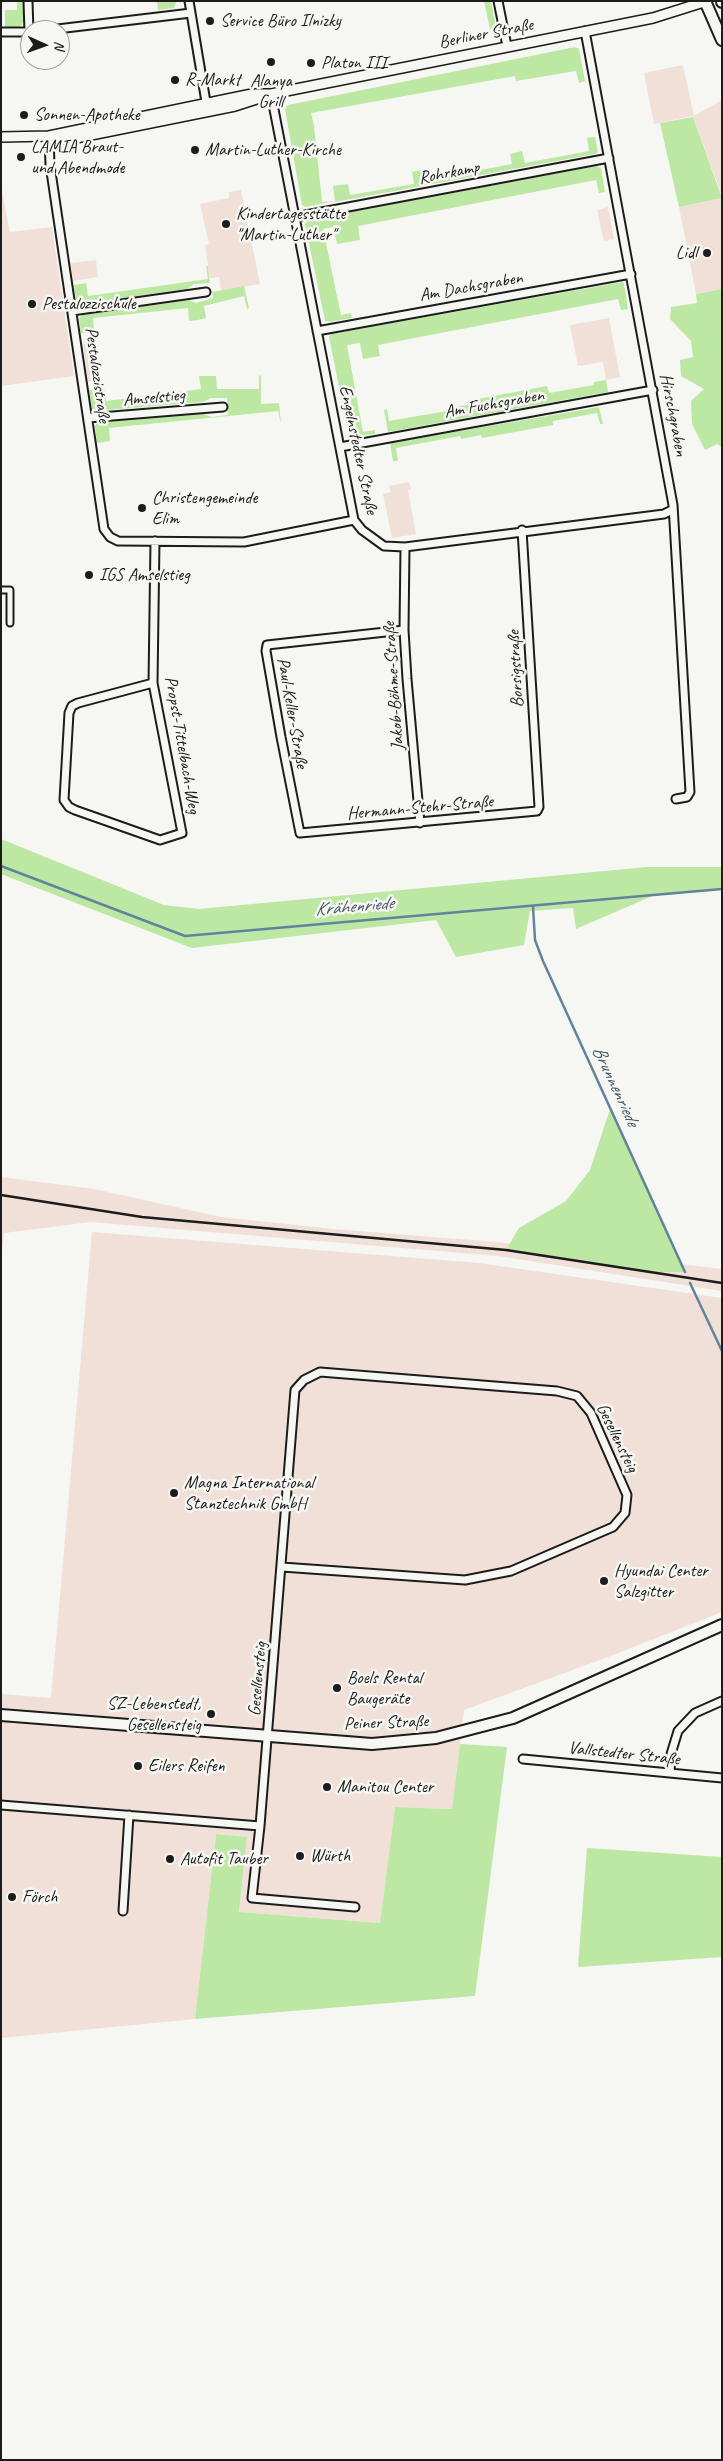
<!DOCTYPE html>
<meta charset="utf-8">
<style>
body{margin:0}
#map{position:relative;width:723px;height:2461px;overflow:hidden;background:#f6f6f2;font-family:Caveat,sans-serif}
canvas{display:block}
.frame{position:absolute;inset:0;border:2px solid #1c1c1c;pointer-events:none}
.north{position:absolute;left:20px;top:20px;width:50px;height:50px;box-sizing:border-box;background:#f6f6f2;border:1px solid #9f9f9c;border-radius:50%;rotate:92deg;font-size:14px;font-weight:700;line-height:20px;text-align:center;color:#1c1c1c}
.north::after{content:'';display:block;margin:auto;width:18px;height:22px;background:#1c1c1c;clip-path:polygon(50% 0,100% 100%,50% 72%,0 100%)}
</style>
<div id="map">
<canvas width="723" height="2461"></canvas>
<div class="frame"></div>
<div class="north">N</div>
</div>
<script>
const c = document.querySelector('canvas').getContext('2d');
c.lineJoin = 'round';
function fill(path, color) { c.fillStyle = color; c.fill(path, 'evenodd'); }
const toPath = rows => new Path2D(rows.map(r => 'M' + r).join(''));
function stroke(path, color, width, dash) { c.strokeStyle = color; c.lineWidth = width; c.lineCap = dash ? 'butt' : 'round'; c.setLineDash(dash || []); c.stroke(path); }
function label(font, color, halo, rows, align = 'center') {
  c.font = font + ' Caveat,sans-serif'; c.lineWidth = 5; c.setLineDash([]); c.textBaseline = 'middle'; c.strokeStyle = halo; c.fillStyle = color; for (const [text, x, y, turn = 0] of rows) {
    c.save(); c.translate(x, y); c.rotate((+turn || 0) * Math.PI / 180); c.textAlign = isNaN(turn) ? turn : align; if (halo) c.strokeText(text, 0, 0); c.fillText(text, 0, 0); c.restore();
  }
}
fill(toPath([
 [683,65,694,116,722,100,722,196,693,116,654,124,644,73],
 [1,186,10,232,52,227,74,376,1,386],
 [241,190,260,284,221,290,219,277,210,278,205,245,209,244,200,204,229,198,229,192],
 [722,198,722,289,696,294,679,207],
 [608,207,614,239,604,241,597,210],
 [96,260,98,277,73,281,71,263],
 [609,318,620,377,606,380,603,362,578,366,570,325],
 [95,342,100,379,88,381,83,344],
 [409,482,411,489,408,490,416,534,392,538,383,494,391,492,389,486],
 [1,1177,94,1189,221,1217,333,1229,496,1242,722,1269,722,1291,498,1256,90,1222,4,1233,1,1262],
 [92,1232,479,1263,722,1298,722,1612,608,1657,464,1710,452,1809,395,1807,380,1923,239,1912,247,1837,216,1834,195,2019,1,2038,1,1694,51,1698]
]), '#f1e0d8');
fill(toPath([
 [17,1,23,1,24,21,20,27,5,27,5,10,17,10],
 [157,1,175,1,176,3,174,8,158,10],
 [484,1,491,1,496,28,490,29],
 [575,47,579,49,585,81,579,83,576,71,516,81,515,76,311,113,314,125,322,202,334,201,306,207,302,205,285,109,288,105],
 [693,117,722,198,679,207,660,123],
 [595,137,598,152,595,154,335,202,333,186,348,184,350,195,414,184,412,172,426,169,428,180,512,164,510,154,522,151,525,163,589,151,587,138],
 [596,166,601,168,605,192,599,193,596,180,358,226,360,240,337,244,333,227,323,229,341,315,351,313,352,318,329,322,325,321,305,224,308,220],
 [206,266,208,266,210,283,194,284,187,289,80,304,76,301,74,285,86,283,88,296,208,279],
 [622,282,624,283,628,309,621,310,618,299,378,345,380,356,363,359,360,343,347,345,363,432,375,430,375,434,349,437,329,337,331,334],
 [244,286,249,308,247,309,244,296,204,306,206,318,198,320,189,321,188,308,93,318,94,332,81,333,79,319,82,315,189,300,196,303,213,298,212,292],
 [722,289,722,447,717,444,705,450,692,424,691,401,704,389,681,376,680,360,693,357,691,341,670,319,671,307,697,303,696,294],
 [259,375,261,376,261,404,279,403,281,424,278,411,109,428,110,441,97,443,95,426,97,423,203,414,212,417,228,415,227,398,211,398,203,402,95,411,92,409,89,390,104,389,106,401,201,389,199,376,216,376,217,389,259,389],
 [606,380,608,392,388,432,384,410,387,409,389,421,447,411,447,408,467,405,467,401,547,386,549,393,594,385,594,382],
 [599,407,603,424,600,424,597,413,553,421,553,425,482,438,481,435,461,439,460,436,396,448,398,461,393,461,390,443],
 [1,839,164,905,199,909,647,867,722,867,722,889,657,894,576,929,573,908,530,911,524,945,456,957,436,920,192,948,1,874],
 [610,1109,648,1193,685,1272,652,1272,506,1250,519,1228,566,1201,590,1170],
 [460,1744,507,1747,475,1996,195,2019,216,1834,247,1837,239,1912,380,1923,395,1807,452,1809],
 [587,1848,722,1857,722,1957,578,1967]
]), '#bde8a4');
stroke(toPath([
 [1,866,185,936,722,889],
 [533,907,535,940,543,961,685,1272],
 [690,1283,722,1351]
]), '#62839b', 2.5);
const pedestrian = toPath([
 [1,590,10,590,10,623]
]);
const minor = toPath([
 [28,1,29,32],
 [189,1,207,108],
 [498,1,507,46],
 [49,30,191,13],
 [585,31,673,505,690,792,687,797,676,799],
 [1,32,30,32],
 [271,94,354,520,362,530,384,546,405,547,664,514,672,510],
 [49,136,50,165,104,529,110,537,118,541,244,542,354,520],
 [295,217,609,158],
 [72,311,206,292],
 [317,331,631,274],
 [88,418,223,407],
 [340,447,653,390],
 [405,547,404,630,407,679,420,823],
 [404,630,267,645,266,651,281,737,300,833,537,811,539,807,522,530],
 [153,683,78,703,72,706,69,713,64,800,69,807,75,810,160,840,182,833,153,683,155,541],
 [523,1759,722,1778],
 [670,1773,671,1754,678,1731,695,1713,722,1701],
 [1,1805,260,1826,295,1390,304,1380,320,1372,557,1391,577,1396,591,1413,627,1495,625,1513,613,1527,511,1571,465,1580,282,1567],
 [260,1826,252,1898,355,1907],
 [123,1911,129,1815]
]);
const tertiary = toPath([
 [49,136,61,140,71,139,235,106,266,96],
 [1,137,49,136,252,94,271,94,653,18,707,1]
]);
const secondary = toPath([
 [705,1,722,40],
 [722,1,722,2],
 [1,1715,372,1744,436,1738,513,1718,722,1625]
]);
stroke(pedestrian, '#1c1c1c', 9);
stroke(minor, '#1c1c1c', 11);
stroke(tertiary, '#1c1c1c', 12);
stroke(secondary, '#1c1c1c', 14);
stroke(pedestrian, '#f6f6f2', 5);
stroke(minor, '#f6f6f2', 7);
stroke(tertiary, '#f6f6f2', 9);
stroke(secondary, '#f6f6f2', 10);
stroke(toPath([
 [1,1195,142,1217,506,1250,722,1283]
]), '#1c1c1c', 2.5);
for (const [x, y, r, color] of [
 [210,21,5,"#1c1c1c"],
 [271,62,5,"#1c1c1c"],
 [311,63,5,"#1c1c1c"],
 [175,80,5,"#1c1c1c"],
 [24,115,5,"#1c1c1c"],
 [195,150,5,"#1c1c1c"],
 [21,157,5,"#1c1c1c"],
 [226,224,5,"#1c1c1c"],
 [707,253,5,"#1c1c1c"],
 [32,304,5,"#1c1c1c"],
 [142,508,5,"#1c1c1c"],
 [89,575,5,"#1c1c1c"],
 [174,1493,5,"#1c1c1c"],
 [604,1581,5,"#1c1c1c"],
 [337,1688,5,"#1c1c1c"],
 [211,1714,5,"#1c1c1c"],
 [138,1766,5,"#1c1c1c"],
 [327,1787,5,"#1c1c1c"],
 [300,1856,5,"#1c1c1c"],
 [170,1859,5,"#1c1c1c"],
 [12,1897,5,"#1c1c1c"]
]) { const dot = new Path2D(); dot.arc(x, y, r, 0, 2 * Math.PI); c.fillStyle = color; c.fill(dot); stroke(dot, '#f6f6f2', 2); }
label('18px', '#1c1c1c', '#f6f6f2', [
 ["Service Büro Ilnizky",220,21],
 ["Platon III",321,63],
 ["R-Markt",185,80],
 ["Alanya",271,81,"center"],
 ["Grill",271,102,"center"],
 ["Sonnen-Apotheke",34,115],
 ["LAMIA Braut-",31,147],
 ["und Abendmode",31,168],
 ["Martin-Luther-Kirche",205,150],
 ["Kindertagesstätte",236,214],
 ["\"Martin-Luther\"",236,235],
 ["Lidl",697,253,"right"],
 ["Pestalozzischule",42,304],
 ["Christengemeinde",152,498],
 ["Elim",152,519],
 ["IGS Amselstieg",99,575],
 ["Magna International",184,1483],
 ["Stanztechnik GmbH",184,1504],
 ["Hyundai Center",614,1571],
 ["Salzgitter",614,1592],
 ["Boels Rental",347,1678],
 ["Baugeräte",347,1699],
 ["SZ-Lebenstedt,",201,1704,"right"],
 ["Gesellensteig",201,1725,"right"],
 ["Eilers Reifen",148,1766],
 ["Manitou Center",337,1787],
 ["Würth",310,1856],
 ["Autofit Tauber",180,1859],
 ["Förch",22,1897]
], 'left');
label('18px', '#1c1c1c', '#f6f6f2', [
 ["Berliner Straße",486,34,-11],
 ["Rohrkamp",449,173,-11],
 ["Am Dachsgraben",471,287,-10],
 ["Pestalozzistraße",97,375,82],
 ["Amselstieg",154,398,-5],
 ["Am Fuchsgraben",494,404,-10],
 ["Hirschgraben",673,415,79],
 ["Engelnstedter Straße",358,450,78],
 ["Borsigstraße",516,669,-93],
 ["Jakob-Böhme-Straße",394,686,-94],
 ["Paul-Keller-Straße",292,713,80],
 ["Propst-Tittelbach-Weg",182,745,80],
 ["Hermann-Stehr-Straße",420,808,-5],
 ["Gesellensteig",617,1438,64],
 ["Gesellensteig",258,1679,-85],
 ["Peiner Straße",386,1723,-2],
 ["Vallstedter Straße",624,1754,6]
]);
label('italic 19px', '#455866', '#f6f6f2', [
 ["Krähenriede",354,907,-5],
 ["Brunnenriede",615,1086,65]
]);
</script>
